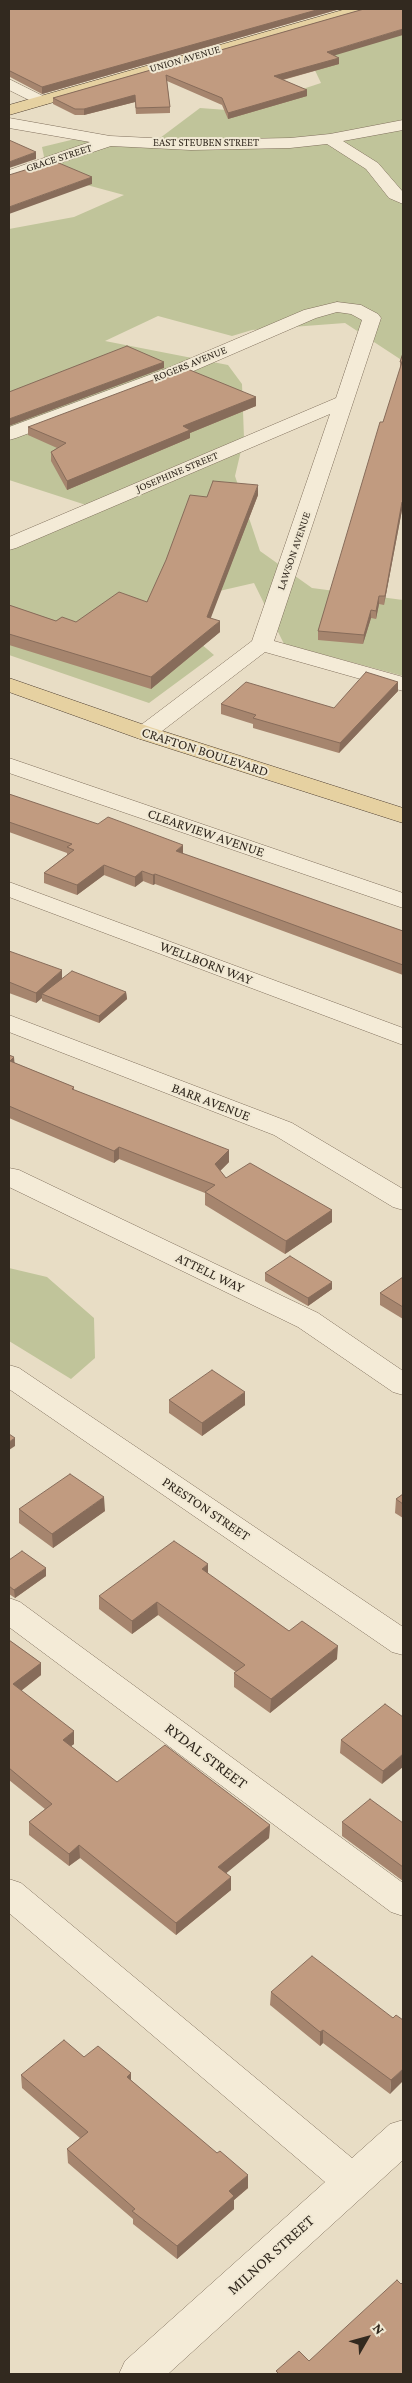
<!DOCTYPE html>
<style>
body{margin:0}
#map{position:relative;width:412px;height:2383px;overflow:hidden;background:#e8ddc5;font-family:"Crimson Pro",serif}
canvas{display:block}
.frame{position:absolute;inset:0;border:10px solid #32291f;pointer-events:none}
.north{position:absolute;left:342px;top:2313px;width:50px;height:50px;-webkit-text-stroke:4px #f0e8d3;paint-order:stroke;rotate:52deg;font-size:14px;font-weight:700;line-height:20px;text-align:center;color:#32291f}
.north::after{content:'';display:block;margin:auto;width:18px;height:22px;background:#32291f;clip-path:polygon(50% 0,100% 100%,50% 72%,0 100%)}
</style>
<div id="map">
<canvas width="412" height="2383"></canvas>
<div class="frame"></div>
<div class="north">N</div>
</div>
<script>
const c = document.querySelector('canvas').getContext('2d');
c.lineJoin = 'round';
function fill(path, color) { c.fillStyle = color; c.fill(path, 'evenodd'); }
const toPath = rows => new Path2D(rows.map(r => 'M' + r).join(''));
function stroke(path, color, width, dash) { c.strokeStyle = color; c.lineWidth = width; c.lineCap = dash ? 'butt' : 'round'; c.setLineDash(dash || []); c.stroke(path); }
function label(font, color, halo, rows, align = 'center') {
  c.font = font + ' "Crimson Pro",serif'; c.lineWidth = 4; c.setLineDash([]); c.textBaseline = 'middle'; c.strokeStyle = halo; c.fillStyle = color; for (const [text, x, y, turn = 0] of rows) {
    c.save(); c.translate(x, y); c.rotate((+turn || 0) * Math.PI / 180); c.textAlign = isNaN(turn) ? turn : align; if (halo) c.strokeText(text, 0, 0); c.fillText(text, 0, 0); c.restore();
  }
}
fill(toPath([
 [403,29,403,361,345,323,252,330,232,336,158,316,105,341,228,365,242,384,244,438,235,476,260,551,312,588,403,600,403,676,284,644,254,583,193,597,171,618,214,655,149,703,9,655,9,537,86,505,9,480,9,229,74,217,124,195,72,181,47,171,42,147,75,139,148,147,200,108,227,110,266,101,321,83,310,60],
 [9,1268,47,1277,94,1318,95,1358,71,1379,9,1341]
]), '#c0c49a');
const minor = toPath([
 [9,79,47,98,50,101,47,104,37,104,9,90,9,79],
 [9,118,110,136,191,140,290,138,330,134,403,120,403,130,343,141,378,163,403,192,403,204,389,198,366,169,327,144,290,148,191,150,111,146,9,180,9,170,90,142,9,128,9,118],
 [337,302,361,305,378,314,381,318,274,641,403,677,403,691,265,652,153,738,145,740,137,738,134,733,137,728,252,641,330,414,16,548,9,550,9,537,336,398,362,320,351,314,337,312,316,318,182,376,16,438,9,440,9,427,168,368,304,310,337,302],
 [9,758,403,893,403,908,9,773,9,758],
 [9,882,403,1028,403,1045,9,897,9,882],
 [9,1015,292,1123,403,1189,403,1210,393,1207,274,1135,9,1032,9,1015],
 [9,1168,19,1170,318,1313,403,1371,403,1395,393,1392,298,1327,9,1187,9,1168],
 [9,1365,19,1368,403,1627,403,1655,392,1652,9,1389,9,1365],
 [9,1598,20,1602,403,1883,403,1916,391,1912,9,1627,9,1598],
 [9,1879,21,1883,352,2158,390,2124,403,2120,403,2160,168,2374,119,2374,125,2361,325,2182,9,1913,9,1879]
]);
const major = toPath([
 [346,9,368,9,366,12,9,115,9,105,346,9],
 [9,678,153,728,403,808,403,823,137,738,9,692,9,678]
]);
stroke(minor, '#80705d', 1);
stroke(major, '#4f3f31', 1);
fill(minor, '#f4ebd7');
fill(major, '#e6d1a1');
fill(toPath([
 [9,9,340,9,42,94,10,77,9,79],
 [364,9,335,56,339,58,339,64,283,80,307,90,307,96,228,119,222,105,167,81,170,107,170,113,136,114,135,102,84,115,75,115,53,104,53,98],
 [403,353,403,510,402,510,384,605,379,604,376,619,371,618,363,644,318,640,318,631,383,422,400,370,400,362],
 [256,397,256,406,190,433,190,438,67,490,51,461,51,452,57,448,28,435,28,427],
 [258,495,210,618,220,632,151,689,9,645,9,605,56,621,76,622,147,602,207,497],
 [398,682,398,691,339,753,253,728,253,724,221,714,221,704,334,708],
 [9,794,183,854,403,931,403,975,155,884,153,885,143,881,135,887,104,875,77,895,44,883,44,873,67,855,67,853,9,832],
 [9,951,62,979,126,992,127,999,99,1023,42,1001,42,998,36,1003,9,993],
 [9,1055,15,1063,74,1087,74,1090,229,1162,220,1171,226,1178,332,1210,332,1222,285,1254,205,1205,205,1193,119,1159,114,1163,9,1118],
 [265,1273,332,1289,308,1306,265,1281],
 [403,1277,403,1319,380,1305,380,1293],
 [169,1400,245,1405,202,1436,169,1413],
 [403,1494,403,1518,395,1513,396,1499],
 [19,1509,105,1511,53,1548,19,1523],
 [9,1560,46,1576,15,1598,9,1594],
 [208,1574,289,1631,337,1659,270,1713,234,1687,234,1673,236,1672,158,1615,132,1634,99,1609,99,1596],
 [9,1640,41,1663,41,1675,21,1691,74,1744,71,1746,117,1782,270,1825,269,1838,225,1873,231,1890,176,1935,80,1858,69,1866,29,1835,29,1822,45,1809,9,1780],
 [403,1717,382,1784,340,1753,341,1740],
 [342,1822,403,1823,403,1881,342,1836],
 [271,1992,393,2018,396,2015,390,2094,323,2043,320,2046,270,2005],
 [84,2057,131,2080,248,2188,234,2200,234,2209,177,2259,133,2224,133,2219,68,2163,67,2149,80,2138,22,2088,21,2075]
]), '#a6856e');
fill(toPath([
 [320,9,340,9,42,94,42,87],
 [403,29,403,35,326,58,327,52],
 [339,58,339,64,274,82,274,76],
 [307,90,307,96,228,119,228,113],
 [135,95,135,102,84,115,84,109],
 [36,152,36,159,9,168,9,162],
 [92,177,92,184,9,214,9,207],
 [164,362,164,368,9,426,9,419],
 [256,397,256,406,190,433,190,438,67,490,67,481,183,426],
 [258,485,258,495,207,628,207,617],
 [402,502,402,510,384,605,385,596],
 [379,596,379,604,376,619,376,611],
 [371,610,371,618,363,644,364,635],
 [220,621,220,632,151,689,151,677],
 [398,682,398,691,339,753,340,743],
 [183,845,183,855,176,851],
 [104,865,104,875,77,895,77,885],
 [142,871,143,881,135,887,135,877],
 [155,874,155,884,153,885,153,875],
 [62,970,62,981,42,994,42,998,36,1003,36,993],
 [126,992,127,999,99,1023,99,1016],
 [14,1057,15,1069,10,1061],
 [119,1147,119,1159,114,1163,114,1151],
 [229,1150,229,1162,215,1176,215,1164],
 [332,1210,332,1222,285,1254,286,1241],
 [332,1282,332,1289,308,1306,308,1298],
 [245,1392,245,1405,202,1436,202,1423],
 [15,1438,15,1446,9,1450,9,1442],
 [104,1497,105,1511,53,1548,52,1534],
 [208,1564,208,1578,202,1569],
 [46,1568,46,1576,15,1598,14,1590],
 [157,1602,158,1615,132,1634,132,1621],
 [338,1646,337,1659,270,1713,271,1699],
 [41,1663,41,1675,13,1697,13,1684],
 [74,1731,74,1744,63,1752,63,1740],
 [403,1754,403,1767,382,1784,383,1771],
 [270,1825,269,1838,218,1880,218,1867],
 [79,1845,80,1858,69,1866,69,1854],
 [231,1877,231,1890,176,1935,176,1923],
 [323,2030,323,2043,320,2046,320,2032],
 [403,2069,403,2081,390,2094,391,2080],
 [131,2073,131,2087,127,2077],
 [248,2175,248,2188,234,2200,234,2209,177,2259,177,2246,229,2191]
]), '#876c5a');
const building = toPath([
 [9,9,320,9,42,87,10,71,9,73,9,9],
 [364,9,403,9,403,29,327,52,339,58,274,76,307,90,228,113,222,98,166,75,170,107,136,108,135,95,84,109,75,109,53,98,364,9],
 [9,140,36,152,9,162,9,140],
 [54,161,92,177,9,207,9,175,54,161],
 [127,346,164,362,9,419,9,392,127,346],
 [403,353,403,502,402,502,385,596,379,596,376,611,371,610,364,635,318,631,380,422,383,422,402,362,400,362,403,353],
 [185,368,256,397,183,426,190,430,67,481,51,452,66,443,28,427,185,368],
 [213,481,258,485,207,617,220,621,151,677,9,634,9,605,56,621,62,617,76,622,119,592,147,602,166,560,190,495,207,497,213,481],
 [366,672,398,682,340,743,253,718,256,715,221,704,246,682,334,708,366,672],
 [9,794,98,824,108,817,183,845,176,851,403,931,403,965,155,874,153,875,142,871,135,877,104,865,77,885,44,873,74,850,67,847,72,844,9,822,9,794],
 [9,951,62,970,36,993,9,982,9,951],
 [72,971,126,992,99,1016,42,994,72,971],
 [9,1055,14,1057,10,1061,74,1087,72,1089,229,1150,215,1164,226,1178,250,1163,332,1210,286,1241,205,1192,215,1185,119,1147,114,1151,9,1106,9,1055],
 [290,1256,332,1282,308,1298,265,1273,290,1256],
 [403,1277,403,1307,380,1293,403,1277],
 [212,1370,245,1392,202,1423,169,1400,212,1370],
 [9,1434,15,1438,9,1442,9,1434],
 [70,1474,104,1497,52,1534,19,1509,70,1474],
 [403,1494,403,1504,396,1499,403,1494],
 [174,1541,208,1564,202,1569,289,1631,302,1621,338,1646,271,1699,234,1673,245,1665,157,1602,132,1621,99,1596,174,1541],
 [22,1551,46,1568,14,1590,9,1586,9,1560,22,1551],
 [9,1640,41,1663,13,1684,74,1731,63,1740,117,1782,165,1745,270,1825,218,1867,231,1877,176,1923,79,1845,69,1854,29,1822,52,1804,9,1768,9,1640],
 [385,1704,403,1717,403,1754,383,1771,341,1740,385,1704],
 [370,1799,403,1823,403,1867,342,1822,370,1799],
 [312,1956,393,2018,396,2015,403,2020,403,2069,391,2080,323,2030,320,2032,271,1992,312,1956],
 [64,2040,84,2057,98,2046,131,2073,127,2077,217,2153,220,2151,248,2175,229,2191,234,2196,177,2246,132,2211,135,2209,67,2149,88,2132,21,2075,64,2040],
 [397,2280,401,2284,403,2282,403,2374,279,2374,276,2371,299,2351,309,2361,397,2280]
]);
fill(building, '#c19b80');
stroke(building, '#876c5a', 1);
label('11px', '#32291f', '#f0e8d3', [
 ["UNION AVENUE",185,59,-16],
 ["EAST STEUBEN STREET",206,143],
 ["GRACE STREET",59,158,-18],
 ["ROGERS AVENUE",190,364,-22],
 ["JOSEPHINE STREET",177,472,-23],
 ["LAWSON AVENUE",294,551,-71]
]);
label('14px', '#32291f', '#f0e8d3', [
 ["CRAFTON BOULEVARD",205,752,18],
 ["CLEARVIEW AVENUE",206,833,19],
 ["WELLBORN WAY",206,963,21],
 ["BARR AVENUE",211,1102,21],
 ["ATTELL WAY",210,1273,26],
 ["PRESTON STREET",206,1509,34]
]);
label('16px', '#32291f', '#f0e8d3', [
 ["RYDAL STREET",206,1756,37],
 ["MILNOR STREET",271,2255,-42]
]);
</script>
